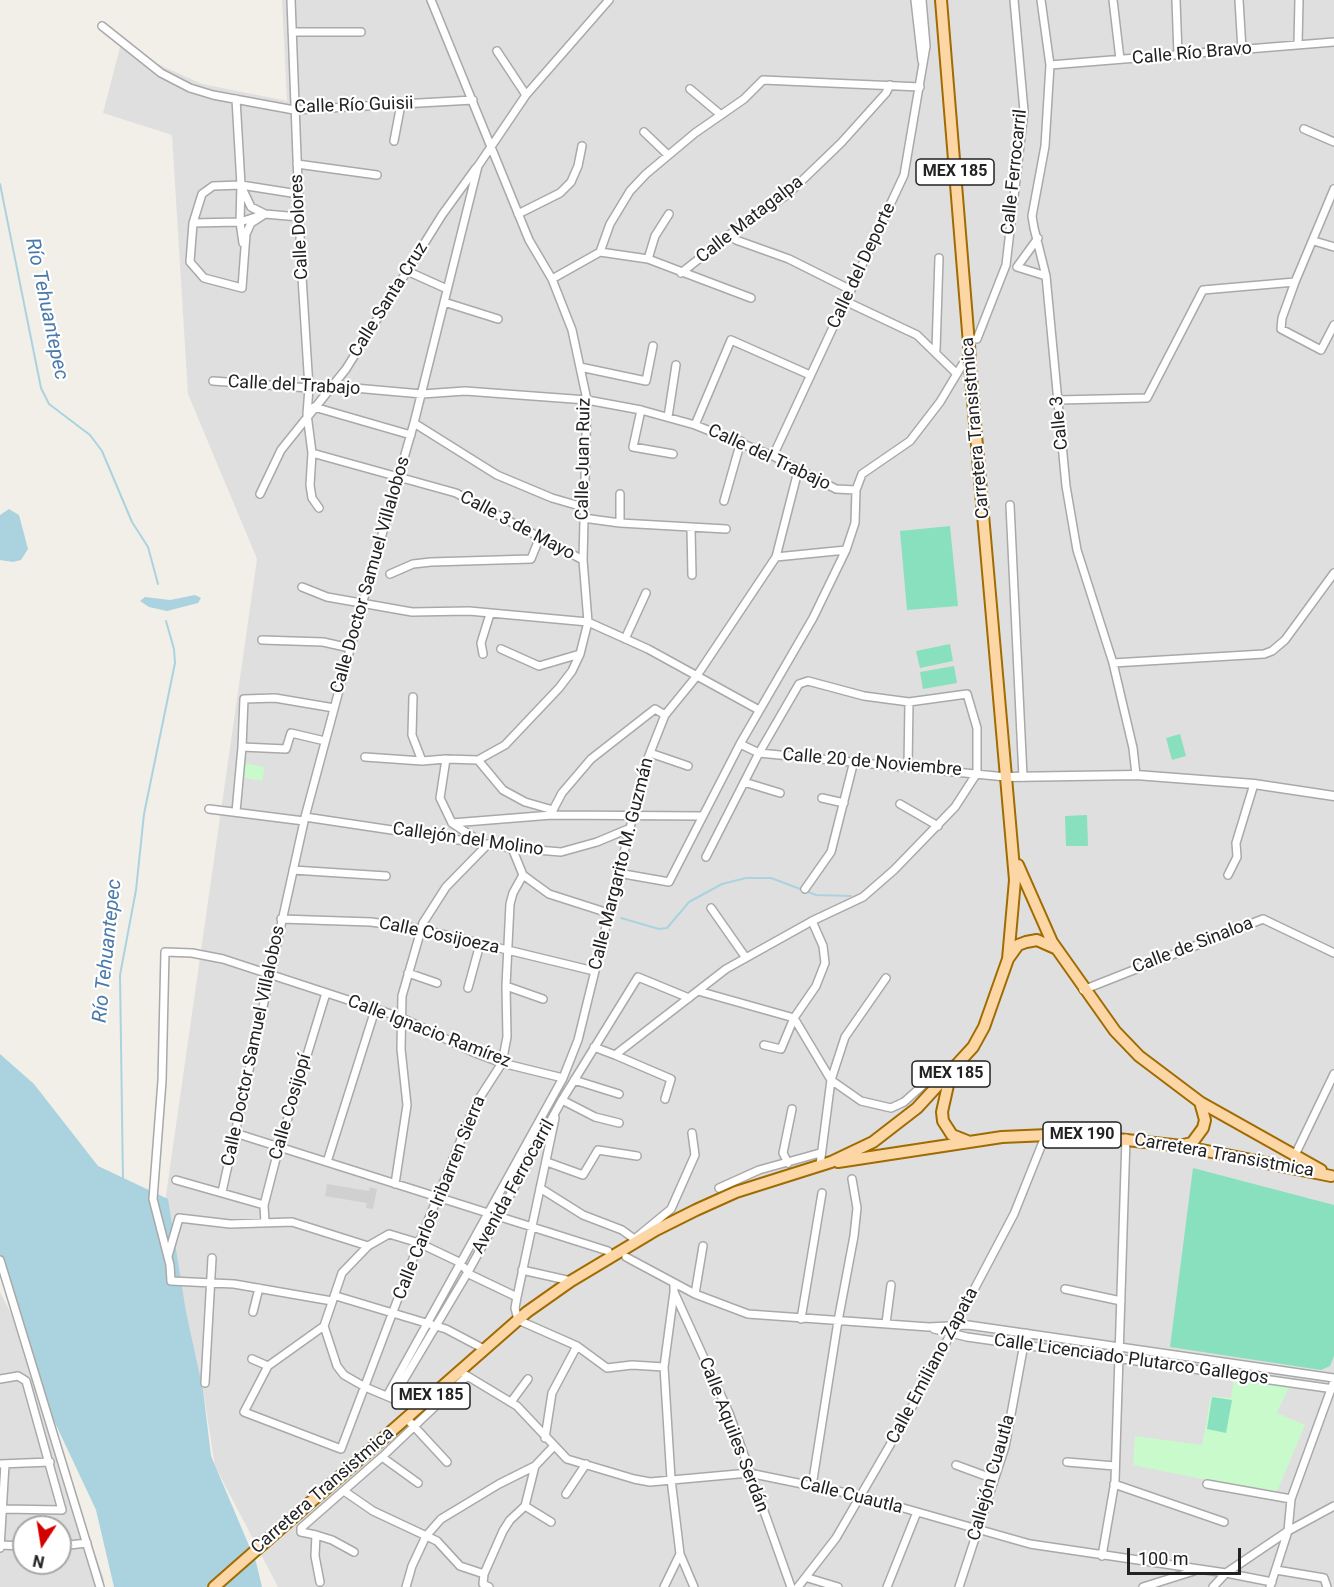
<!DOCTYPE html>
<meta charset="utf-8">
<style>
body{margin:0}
#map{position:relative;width:1334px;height:1587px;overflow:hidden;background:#f2efe9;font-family:Roboto,sans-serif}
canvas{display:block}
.north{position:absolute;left:12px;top:1515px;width:60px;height:60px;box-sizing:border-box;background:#fff;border:2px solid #a7a7a7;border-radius:50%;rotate:192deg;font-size:16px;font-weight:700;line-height:24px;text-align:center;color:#222}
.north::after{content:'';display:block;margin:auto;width:21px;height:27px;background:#d40000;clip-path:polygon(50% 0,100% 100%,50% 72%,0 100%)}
.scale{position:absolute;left:1127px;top:1548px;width:114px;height:27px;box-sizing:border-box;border:3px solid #222;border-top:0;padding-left:8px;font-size:18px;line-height:21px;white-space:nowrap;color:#222;-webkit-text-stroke:4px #fff;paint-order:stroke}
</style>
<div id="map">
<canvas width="1334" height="1587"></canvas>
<div class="north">N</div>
<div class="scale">100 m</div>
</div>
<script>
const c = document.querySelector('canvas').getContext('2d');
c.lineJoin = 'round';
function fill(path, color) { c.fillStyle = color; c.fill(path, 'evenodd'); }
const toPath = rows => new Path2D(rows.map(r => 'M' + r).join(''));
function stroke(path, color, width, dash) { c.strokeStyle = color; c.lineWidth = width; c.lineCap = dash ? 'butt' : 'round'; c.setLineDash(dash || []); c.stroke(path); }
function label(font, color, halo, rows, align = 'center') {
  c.font = font + ' Roboto,sans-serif'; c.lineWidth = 4.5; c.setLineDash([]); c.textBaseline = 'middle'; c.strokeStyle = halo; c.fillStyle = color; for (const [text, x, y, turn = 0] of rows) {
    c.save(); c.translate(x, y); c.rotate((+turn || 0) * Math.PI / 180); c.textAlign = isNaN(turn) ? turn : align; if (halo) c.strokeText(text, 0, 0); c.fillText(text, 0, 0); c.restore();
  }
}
fill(toPath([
 [282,0,1334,0,1334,1587,278,1587,215,1466,203,1390,157,1258,257,559,188,394,172,135,103,113,120,47,202,84,287,101],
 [0,1292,16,1323,104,1579,104,1587,0,1587],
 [24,1527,60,1527,60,1563,24,1563]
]), '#e0dfdf');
fill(toPath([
 [327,1184,369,1191,370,1187,377,1189,373,1209,366,1208,367,1203,325,1196]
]), '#d0d0d0');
fill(toPath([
 [242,763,265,767,262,781,241,777],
 [1234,1379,1289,1387,1277,1413,1305,1425,1276,1494,1133,1465,1135,1436,1202,1445,1211,1396,1231,1398]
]), '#c8facc');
fill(toPath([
 [950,526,958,606,907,610,900,531],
 [950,644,953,661,920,668,916,651],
 [954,666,957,683,923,689,920,672],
 [1180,734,1186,756,1172,760,1166,738],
 [1087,815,1088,846,1066,846,1065,816],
 [1193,1168,1334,1205,1334,1356,1330,1366,1321,1370,1170,1347],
 [1212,1397,1232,1400,1226,1433,1207,1429]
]), '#88e0be');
fill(toPath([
 [9,509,19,515,28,549,21,560,13,562,0,560,0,515],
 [195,595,201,598,198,603,167,611,149,607,140,601,145,597,170,600],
 [0,1054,34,1084,98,1166,168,1199,186,1312,203,1390,211,1456,256,1562,262,1587,114,1587,96,1510,34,1378,16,1323,0,1255]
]), '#aad3df');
stroke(toPath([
 [0,184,41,388,49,404,90,435,102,451,132,522,148,547,158,584],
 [621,918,659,929,667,928,689,902,722,884,746,878,771,878,816,895,851,896],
 [123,1181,120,975,136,890,144,814,175,663,174,649,166,621]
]), '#aad3df', 2);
const minor = toPath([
 [291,0,301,261,309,388,307,414,312,453,310,485,312,498,319,508],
 [431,0,529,240,552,279,572,330,587,400,583,560,588,622,580,654,572,671,559,688,505,745,478,760,446,759,440,798,452,823],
 [915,0,922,61],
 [1041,0,1050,65,1045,146,1032,216,1034,228,1046,276,1066,486,1077,550,1113,663,1133,748,1136,775],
 [1113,0,1120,59],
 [1176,0,1178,55],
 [1239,0,1242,50],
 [102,26,161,73,190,88,213,95,294,110,473,100],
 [292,32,361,32],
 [1298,45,1299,0],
 [497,51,526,95],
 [1050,65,1334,42],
 [690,89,721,115],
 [236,99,241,185,298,194],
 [1304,129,1334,142],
 [644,132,668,155],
 [394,141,401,104],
 [297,164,377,175],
 [241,185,213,186,202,194,193,223,190,262,204,278,242,288,246,234,251,223,265,214],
 [241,185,240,222,243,243],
 [242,188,251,207,265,214],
 [1334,189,1295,282,1282,318,1281,329,1321,350,1334,325],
 [518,214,560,193,571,182,578,166,582,146],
 [193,223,240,222,265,214,299,217],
 [729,235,736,240,789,259,851,290],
 [1038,238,1017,267,1046,276],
 [1314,241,1334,247],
 [600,252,648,259,751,298],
 [648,259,655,236,669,214],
 [407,271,447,289],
 [681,273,747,221,788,194,841,143,886,93,890,85],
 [552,279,600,252,610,224,630,191,646,174,695,133,744,99,763,80,920,87],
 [845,301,917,335,956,373],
 [444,302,498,319],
 [977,339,1006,265,1024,111,1014,0],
 [936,350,939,258],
 [580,367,646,381,653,346],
 [213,381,309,388,332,386,422,394,465,391,587,400,641,410,695,425,773,456,836,489,856,490],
 [1057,400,1147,398,1203,290,1295,282],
 [314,407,411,435],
 [641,410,633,447,673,454],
 [668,417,676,365],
 [414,423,497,475,552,498,583,507],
 [695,425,731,340,810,375],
 [312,453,456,493,583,560],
 [773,456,904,175,926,46,922,0],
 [260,494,281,450,346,369,442,215,476,168],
 [620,494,620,523],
 [724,501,741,441],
 [1010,505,1023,777],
 [583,518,620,523,726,529],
 [691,529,692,575],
 [776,557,846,550],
 [390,574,413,564,431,562,531,559,539,539],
 [302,587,327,597,412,612,469,611,588,622,648,649,759,710],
 [625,639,646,593],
 [262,640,323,642,350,648],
 [501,649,539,666,580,654],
 [483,654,481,643,490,614],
 [1113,663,1264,654,1272,651,1285,640,1334,573],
 [413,697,412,735,422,761,446,759],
 [740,744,759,753,1006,777],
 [242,747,244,699,275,698,334,708],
 [650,753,688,766],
 [365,757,422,761],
 [478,760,503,790,525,802,553,810,552,815,701,816],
 [908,766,909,702],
 [744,782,780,793],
 [822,798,844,803],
 [900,804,938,826],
 [209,809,304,821],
 [553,810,562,793,591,759,655,709,665,715],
 [236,812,242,747,286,749,291,733,325,741],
 [305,817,512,848,561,852,597,842,628,829],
 [479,841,452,823,552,815],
 [512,848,523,875,549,894,602,911],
 [293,870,386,876],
 [618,873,669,882,740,744,813,618,846,550,855,523,856,490,862,474,910,441,940,402,964,362],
 [1228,875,1237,857,1236,843,1254,784],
 [805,889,831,852,854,761],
 [711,908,746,958],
 [281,919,371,922,421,929,594,971],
 [408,973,437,983],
 [506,986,543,999],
 [468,988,480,944],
 [1083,990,1263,919,1334,953],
 [698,991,794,1018,831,1080,861,1101,891,1108,904,1102,941,1069,955,1064],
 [764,1045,781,1049,794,1018,816,986,825,963,823,946,812,921],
 [594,1047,615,1055,726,969,812,921,863,897,894,870,955,807,977,773,977,728,967,694,909,702,864,696,808,681,799,684,759,753,706,857],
 [615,1055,671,1079,665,1099],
 [574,1080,619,1094],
 [562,1100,595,1117,619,1123],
 [555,1118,517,1297,515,1308,518,1320,577,1346,607,1368,632,1365,664,1367],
 [235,1133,608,1251],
 [1295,1155,1334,1074],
 [327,1162,375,1010],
 [547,1162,583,1175,598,1150,637,1156],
 [788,1163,783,1153,792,1109],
 [820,1165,831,1080,845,1037,886,978],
 [176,1180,264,1205],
 [395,1184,407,1105,401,1049,402,996,423,923,446,887,488,844],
 [540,1188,583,1215,622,1230,637,1241],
 [719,1188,759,1170,820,1153],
 [222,1192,305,817,363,601,414,423,478,166,526,95,609,0],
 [265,1223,264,1205,279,1147,326,993],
 [637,1237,671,1209,695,1155,692,1133],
 [168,1256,179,1218,230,1224,292,1222,368,1246],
 [626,1257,695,1294,748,1314,929,1327,968,1325,1334,1378],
 [0,1260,100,1587],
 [522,1270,571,1281],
 [674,1283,674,1292,729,1413,791,1587],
 [1065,1289,1121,1301],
 [674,1292,664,1367,671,1479,680,1554,694,1587],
 [695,1294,703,1246],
 [336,1296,446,1329,484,1349],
 [517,1297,471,1275,459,1262,419,1243,389,1234,368,1246,342,1273,324,1326,268,1366,244,1412,341,1449,419,1243,475,1105,502,1063,507,1037,506,986,510,904,513,893,523,875],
 [332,1301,234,1284,171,1281,170,1265,153,1199,162,1081,165,952,192,953,223,959,400,1017,473,1052,502,1063,563,1078],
 [253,1312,259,1288],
 [801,1319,822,1193],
 [886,1323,891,1285],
 [324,1326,337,1366,344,1375,365,1387,417,1409],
 [934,1329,967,1337,1334,1389],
 [252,1359,268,1366],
 [459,1371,517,1406,567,1459,634,1479,650,1482,749,1473,861,1496,1030,1544,1226,1573,1272,1582],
 [0,1379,18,1376,26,1381,62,1510,2,1509],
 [205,1383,212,1258],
 [387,1396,563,1078,578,1040,646,763,665,715,696,677,776,557,798,471],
 [393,1398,468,1272,562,1100,638,977,689,998],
 [511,1402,528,1379],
 [410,1422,447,1462],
 [545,1438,552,1393,577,1346],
 [382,1457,418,1483],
 [1067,1462,1115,1466],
 [0,1464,50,1462],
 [956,1465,994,1479],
 [1114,1484,1224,1522],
 [1207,1484,1291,1499],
 [812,1486,838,1321,854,1236,857,1208,852,1179],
 [344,1491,373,1511,437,1541,460,1566,484,1574],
 [566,1494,586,1464],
 [525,1506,551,1522],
 [316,1535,332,1540,354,1552],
 [0,1545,24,1546],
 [60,1546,87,1543],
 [0,1548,5,1464],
 [1102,1556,1115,1481,1126,1138],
 [1276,1570,1324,1578,1327,1587],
 [808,1578,838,1587],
 [320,1582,315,1556,316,1535,301,1532,301,1528,382,1457,466,1377],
 [406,1587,412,1566,426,1536,441,1519,499,1484,535,1466],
 [489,1587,483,1584,484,1574,503,1531,510,1520,525,1506,535,1466,553,1447],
 [664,1587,680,1554],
 [798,1587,836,1538,912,1407,1014,1214,1046,1134],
 [887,1587,917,1512],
 [959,1587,1005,1447,1026,1333],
 [1143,1587,1194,1571],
 [1213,1587,1226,1573,1288,1531,1334,1506],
 [1270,1587,1288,1531,1291,1499,1334,1381]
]);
const tertiary = toPath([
 [1006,777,1136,775,1254,784,1334,796]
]);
const primary = toPath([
 [941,0,969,344],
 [1018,865,1052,942,1115,1031,1139,1056,1200,1102,1321,1170],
 [1008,959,1018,945,1026,942,1037,940,1055,948],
 [950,1076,942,1112,943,1121,952,1135,967,1141],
 [1183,1145,1192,1143,1203,1128,1205,1120,1200,1102],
 [838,1162,1002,1137,1071,1134,1182,1146,1331,1176],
 [214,1587,527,1312,571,1281,656,1230,696,1210,736,1192,831,1162,873,1142,917,1108,973,1047,984,1027,1008,959,1015,880,970,366]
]);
stroke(minor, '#a9a9a9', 10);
stroke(tertiary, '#a9a9a9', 11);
stroke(primary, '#a06b00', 14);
stroke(minor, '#fff', 7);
stroke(tertiary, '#fff', 8);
stroke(primary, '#fcd6a4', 10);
const primaryBridge = toPath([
 [969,344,970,366]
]);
stroke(primaryBridge, '#a06b00', 14, []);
stroke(primaryBridge, '#fcd6a4', 10);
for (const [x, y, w] of [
 [955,172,78],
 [951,1074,78],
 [1082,1135,78],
 [431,1396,78]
]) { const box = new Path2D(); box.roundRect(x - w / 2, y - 13, w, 26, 4.5); c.fillStyle = '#fff'; c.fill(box); stroke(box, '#222', 1.5); }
label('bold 16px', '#222', null, [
 ["MEX 185",955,172],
 ["MEX 185",951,1074],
 ["MEX 190",1082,1135],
 ["MEX 185",431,1396]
]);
label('18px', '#222', '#fff', [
 ["Calle Río Bravo",1192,54,-5],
 ["Calle Río Guisii",354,106,-2],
 ["Calle Ferrocarril",1015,172,-84],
 ["Calle Matagalpa",750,220,-38],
 ["Calle Dolores",300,227,-93],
 ["Calle del Deporte",862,266,-65],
 ["Calle Santa Cruz",389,300,-58],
 ["Calle del Trabajo",294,386,3],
 ["Calle 3",1060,423,-96],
 ["Carretera Transistmica",976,428,-95],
 ["Calle del Trabajo",769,458,25],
 ["Calle Juan Ruiz",584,459,-89],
 ["Calle 3 de Mayo",517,526,28],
 ["Calle Doctor Samuel Villalobos",371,575,-74],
 ["Calle 20 de Noviembre",872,763,5],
 ["Callejón del Molino",468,840,8],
 ["Calle Margarito M. Guzmán",622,864,-76],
 ["Calle Cosijoeza",439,936,12],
 ["Calle de Sinaloa",1193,946,-21],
 ["Calle Ignacio Ramírez",429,1032,21],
 ["Calle Doctor Samuel Villalobos",254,1046,-78],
 ["Calle Cosijopí",291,1107,-74],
 ["Carretera Transistmica",1224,1156,10],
 ["Avenida Ferrocarril",514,1187,-61],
 ["Calle Carlos Iribarren Sierra",440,1198,-68],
 ["Calle Licenciado Plutarco Gallegos",1131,1360,8],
 ["Calle Emiliano Zapata",933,1366,-62],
 ["Calle Aquiles Serdán",733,1435,69],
 ["Callejón Cuautla",992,1478,-74],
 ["Carretera Transistmica",323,1491,-41],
 ["Calle Cuautla",851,1496,14]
]);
label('italic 20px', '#4a7aab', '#fff', [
 ["Río Tehuantepec",46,309,78],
 ["Río Tehuantepec",108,951,-84]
]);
</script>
